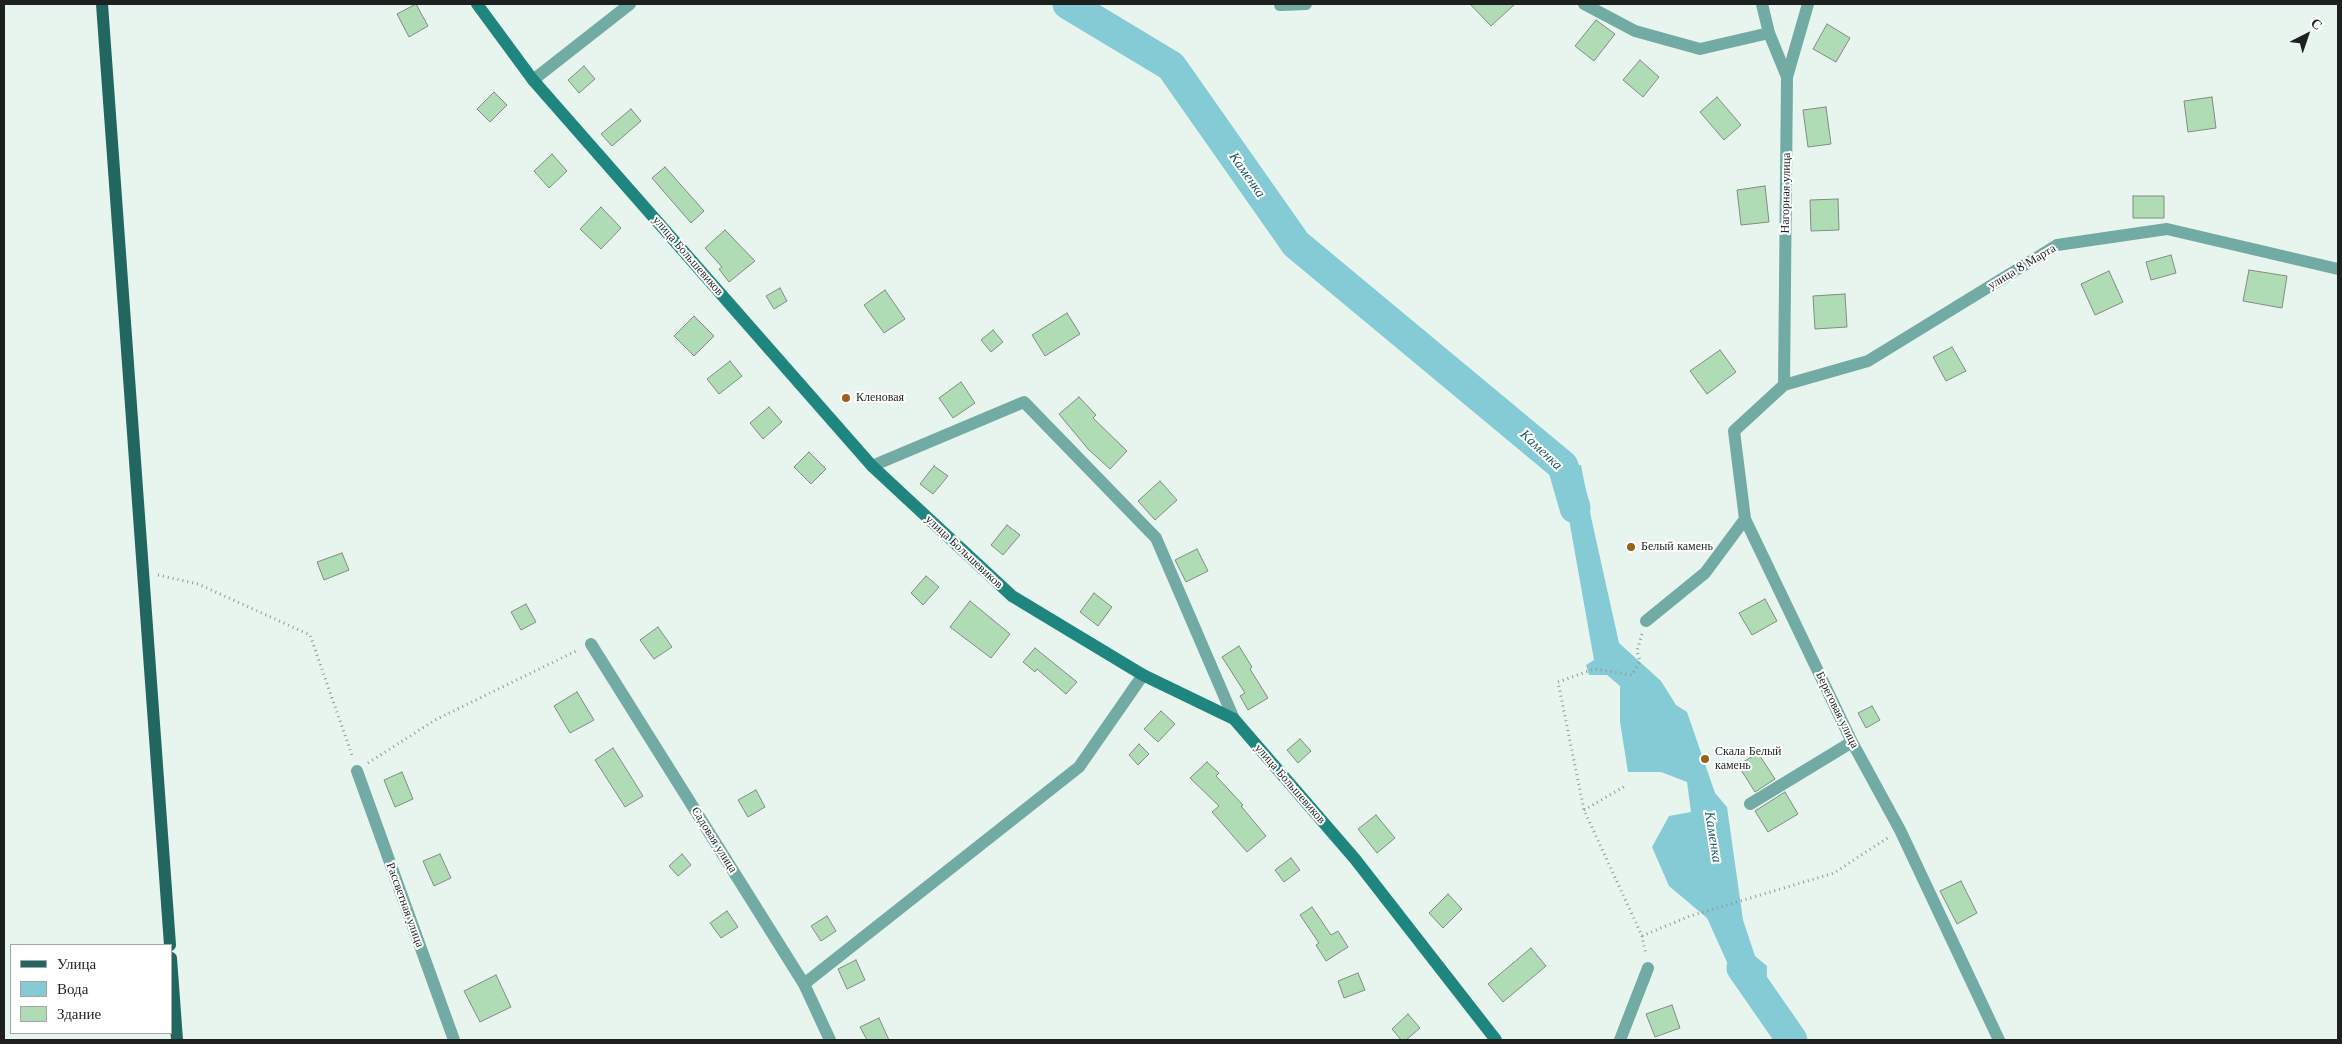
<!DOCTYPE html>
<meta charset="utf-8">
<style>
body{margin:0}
#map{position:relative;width:2342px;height:1044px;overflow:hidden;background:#e8f5ef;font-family:"Libre Baskerville",serif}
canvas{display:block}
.frame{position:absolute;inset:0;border:5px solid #1c211f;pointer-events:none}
.legend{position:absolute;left:10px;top:944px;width:162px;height:90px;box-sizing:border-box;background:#fff;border:1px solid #a4a6a5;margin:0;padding:6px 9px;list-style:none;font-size:15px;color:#1c211f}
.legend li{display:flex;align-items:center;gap:10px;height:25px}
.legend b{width:25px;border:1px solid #a4a6a5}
.north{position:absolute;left:2282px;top:10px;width:50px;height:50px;-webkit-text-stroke:4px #fff;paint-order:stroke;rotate:41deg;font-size:14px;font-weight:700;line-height:20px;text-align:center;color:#1c211f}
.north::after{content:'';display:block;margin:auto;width:18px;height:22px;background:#1c211f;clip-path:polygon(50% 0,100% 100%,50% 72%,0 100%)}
</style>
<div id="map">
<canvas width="2342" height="1044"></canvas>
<div class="frame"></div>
<ul class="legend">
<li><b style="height:6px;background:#226660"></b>Улица</li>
<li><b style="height:14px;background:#84cbd5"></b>Вода</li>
<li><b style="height:14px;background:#afdcb4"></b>Здание</li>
</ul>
<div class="north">С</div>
</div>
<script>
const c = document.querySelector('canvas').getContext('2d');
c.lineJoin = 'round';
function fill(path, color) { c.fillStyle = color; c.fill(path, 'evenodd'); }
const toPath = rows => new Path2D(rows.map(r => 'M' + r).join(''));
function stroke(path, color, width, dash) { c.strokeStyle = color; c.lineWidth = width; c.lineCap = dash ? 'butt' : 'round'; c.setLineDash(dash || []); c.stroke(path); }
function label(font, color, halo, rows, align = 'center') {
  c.font = font + ' "Libre Baskerville",serif'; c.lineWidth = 4; c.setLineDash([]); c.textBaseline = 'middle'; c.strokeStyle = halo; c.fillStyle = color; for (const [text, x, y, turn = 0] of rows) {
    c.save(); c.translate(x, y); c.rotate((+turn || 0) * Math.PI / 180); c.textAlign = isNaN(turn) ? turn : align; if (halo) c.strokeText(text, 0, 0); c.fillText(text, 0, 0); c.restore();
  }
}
fill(toPath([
 [1581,465,1591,517,1619,643,1661,681,1676,705,1687,712,1715,793,1727,807,1743,920,1755,956,1767,966,1766,1003,1741,993,1707,918,1669,886,1652,847,1669,816,1691,812,1687,782,1661,772,1628,772,1620,722,1620,686,1607,675,1589,675,1586,665,1594,660,1567,508,1551,479,1563,466]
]), '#84cbd5');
stroke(toPath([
 [1068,4,1171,66,1296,244,1563,466,1575,508],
 [1742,968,1792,1040]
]), '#84cbd5', 31);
const building = toPath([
 [416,4,428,26,409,37,397,14,416,4],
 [1470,4,1515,4,1491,26,1470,4],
 [1596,20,1615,34,1594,61,1575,46,1596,20],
 [1827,24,1850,38,1836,62,1813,49,1827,24],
 [1640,60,1659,77,1643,97,1623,80,1640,60],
 [584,66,595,79,579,93,568,80,584,66],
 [494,92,507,105,490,122,477,109,494,92],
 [1717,97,1741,125,1724,140,1700,112,1717,97],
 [2212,97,2216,128,2188,132,2184,101,2212,97],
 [1826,107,1831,144,1808,147,1803,110,1826,107],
 [631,109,641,121,612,146,601,134,631,109],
 [552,154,567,171,549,188,534,171,552,154],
 [665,167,704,211,691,223,652,178,665,167],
 [1765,186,1769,222,1741,225,1737,190,1765,186],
 [2133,196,2164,196,2164,218,2133,218,2133,196],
 [1838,199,1839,230,1811,231,1810,200,1838,199],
 [601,207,621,228,601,249,580,229,601,207],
 [725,230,755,261,729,282,719,269,722,267,705,248,725,230],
 [2171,255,2176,273,2151,280,2146,262,2171,255],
 [2249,270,2287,276,2282,308,2243,301,2249,270],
 [2109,271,2123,302,2095,315,2081,284,2109,271],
 [780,288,787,301,774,309,766,296,780,288],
 [885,290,905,319,884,333,864,305,885,290],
 [1845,294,1847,327,1815,329,1813,296,1845,294],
 [1067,313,1080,334,1045,356,1032,335,1067,313],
 [694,316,714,336,694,356,674,336,694,316],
 [993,330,1003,342,991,352,981,340,993,330],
 [1952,347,1966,371,1946,381,1933,357,1952,347],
 [1720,350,1736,372,1707,394,1690,371,1720,350],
 [730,361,742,376,719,394,707,379,730,361],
 [961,382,975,403,953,418,939,398,961,382],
 [1079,397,1096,415,1093,418,1127,451,1110,469,1088,449,1059,414,1079,397],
 [769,407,782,422,763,439,750,423,769,407],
 [809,452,826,469,811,484,794,467,809,452],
 [934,466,948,476,933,494,920,484,934,466],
 [1160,481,1177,500,1155,520,1138,501,1160,481],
 [1007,525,1020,535,1003,555,991,545,1007,525],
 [1197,549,1208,571,1186,582,1175,560,1197,549],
 [342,553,349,570,324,580,317,562,342,553],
 [926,576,939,587,923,605,911,593,926,576],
 [1094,593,1112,607,1098,626,1080,612,1094,593],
 [1765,599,1777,621,1752,635,1739,613,1765,599],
 [970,601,1010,634,991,658,950,627,970,601],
 [526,604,536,622,521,630,511,612,526,604],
 [658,627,672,647,654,659,640,640,658,627],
 [1239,646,1252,667,1250,669,1268,698,1248,710,1240,696,1245,693,1222,657,1239,646],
 [1035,648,1077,682,1066,694,1037,669,1035,672,1023,662,1035,648],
 [577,692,594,720,570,733,554,706,577,692],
 [1872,706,1880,720,1866,728,1858,713,1872,706],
 [1161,711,1175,724,1158,742,1144,729,1161,711],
 [1300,739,1311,751,1298,763,1287,750,1300,739],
 [1139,744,1149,754,1138,765,1129,755,1139,744],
 [613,748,643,796,625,807,595,760,613,748],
 [1758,753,1775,779,1755,792,1738,765,1758,753],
 [1207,762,1219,773,1216,776,1243,805,1241,806,1266,836,1247,852,1212,812,1219,806,1190,778,1207,762],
 [402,772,413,799,395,807,384,780,402,772],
 [756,790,765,807,748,817,738,800,756,790],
 [1785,792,1798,814,1768,832,1755,811,1785,792],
 [1376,815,1395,838,1377,853,1358,829,1376,815],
 [440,854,451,878,434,886,423,861,440,854],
 [682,854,691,865,678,876,669,866,682,854],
 [1291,858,1300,870,1284,882,1275,870,1291,858],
 [1961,881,1977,913,1957,924,1940,891,1961,881],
 [1448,894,1462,909,1443,928,1429,913,1448,894],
 [1312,907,1331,935,1338,931,1348,947,1326,961,1316,945,1319,943,1300,915,1312,907],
 [727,911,738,927,721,938,710,923,727,911],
 [827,916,836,931,821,941,811,926,827,916],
 [1531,948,1546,966,1503,1002,1488,984,1531,948],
 [856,960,865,980,847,989,838,969,856,960],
 [1358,973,1365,990,1344,998,1338,981,1358,973],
 [496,975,511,1007,480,1022,464,991,496,975],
 [1672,1005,1680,1028,1655,1037,1646,1014,1672,1005],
 [1408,1014,1420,1028,1406,1040,1401,1040,1392,1029,1408,1014],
 [879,1018,889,1040,867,1040,860,1027,879,1018]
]);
fill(building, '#afdcb4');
stroke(building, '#828b83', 1);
stroke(toPath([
 [158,575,198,584,310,635,353,758],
 [1642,634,1637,651,1640,661,1632,675,1594,669,1558,682,1584,810,1642,936,1646,955],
 [368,763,435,720,578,650],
 [1584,810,1627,785],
 [1642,936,1690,916,1834,873,1889,837]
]), '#909995', 3, [1, 4]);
stroke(toPath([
 [1584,4,1635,31,1700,49,1769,33],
 [1762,4,1769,33,1787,77],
 [1280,5,1306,4],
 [533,80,630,4],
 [1784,385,1787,77,1808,4],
 [872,466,1024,402,1156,538,1234,719],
 [1646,621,1705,573,1745,519],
 [591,644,804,984,830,1040],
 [357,771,454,1040],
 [1750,804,1852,742],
 [804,984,1079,767,1143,675],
 [1620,1040,1648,968],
 [1999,1040,1900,830,1852,742,1745,519,1734,431,1784,385,1868,361,2057,245,2167,229,2338,269]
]), '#72aaa4', 12);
stroke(toPath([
 [477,4,533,80,872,466,1012,596,1143,675,1234,719,1355,859,1496,1040]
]), '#1f867f', 12);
stroke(toPath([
 [102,4,170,945],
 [171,958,177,1040]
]), '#226660', 12);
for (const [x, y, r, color] of [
 [846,398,5,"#98621a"],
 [1631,547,5,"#98621a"],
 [1705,759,5,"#98621a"]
]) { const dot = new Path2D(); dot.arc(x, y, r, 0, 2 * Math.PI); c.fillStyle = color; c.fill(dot); stroke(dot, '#fff', 2); }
label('12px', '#1c211f', '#fff', [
 ["Нагорная улица",1786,193,-89],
 ["улица Большевиков",688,256,49],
 ["улица 8 Марта",2022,267,-31],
 ["улица Большевиков",964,552,43],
 ["Береговая улица",1837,710,64],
 ["улица Большевиков",1290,784,49],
 ["Садовая улица",714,840,58],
 ["Рассветная улица",405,905,70]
]);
label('12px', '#1c211f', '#fff', [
 ["Кленовая",856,398],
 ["Белый камень",1641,547],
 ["Скала Белый",1715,752],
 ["камень",1715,766]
], 'left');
label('italic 14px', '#1d5961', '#fff', [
 ["Каменка",1247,175,55],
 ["Каменка",1541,450,43],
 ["Каменка",1713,837,81]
]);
</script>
